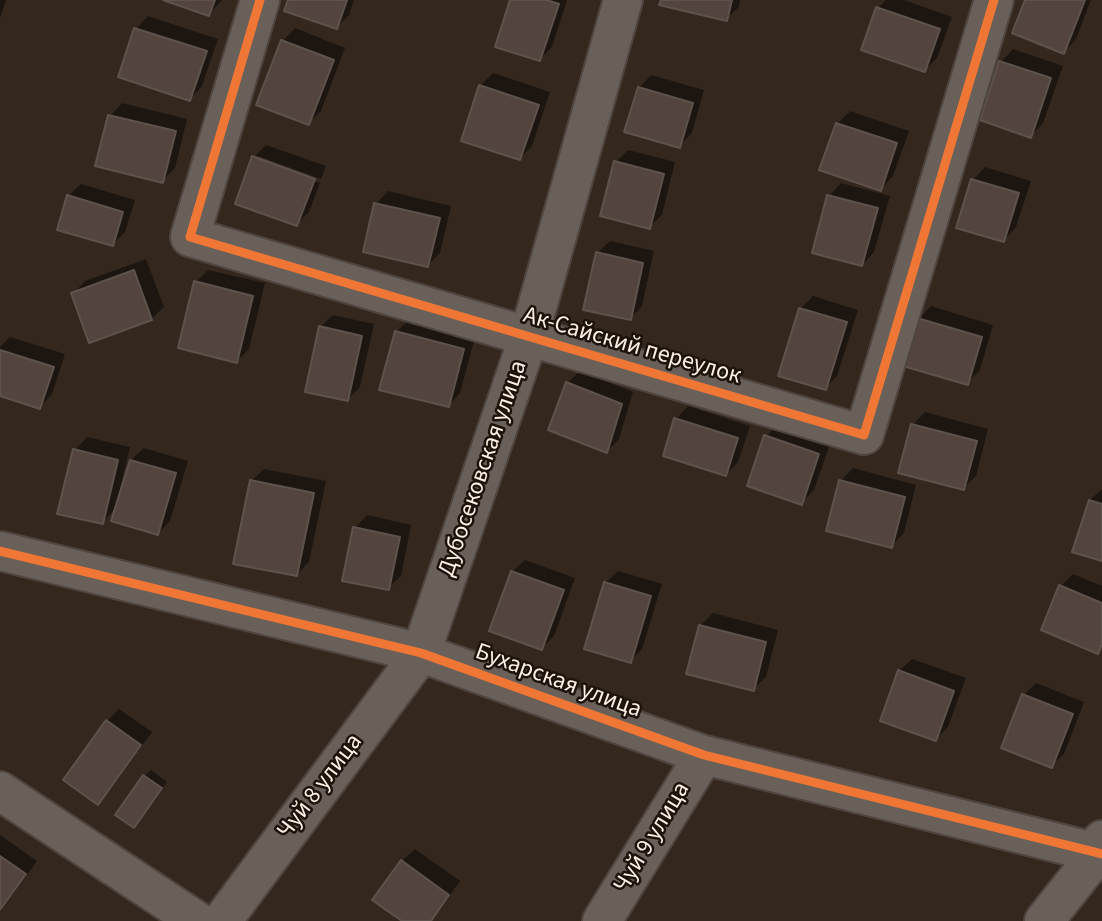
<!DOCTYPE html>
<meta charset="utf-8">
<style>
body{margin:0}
canvas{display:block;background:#34281e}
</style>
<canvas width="1102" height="921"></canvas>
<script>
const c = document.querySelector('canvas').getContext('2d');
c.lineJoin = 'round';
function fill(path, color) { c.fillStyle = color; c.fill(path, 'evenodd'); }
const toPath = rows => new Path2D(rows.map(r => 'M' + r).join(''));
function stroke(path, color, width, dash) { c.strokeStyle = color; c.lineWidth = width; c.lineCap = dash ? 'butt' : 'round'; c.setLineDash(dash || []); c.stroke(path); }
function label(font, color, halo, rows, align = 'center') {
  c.font = font + ' "Source Sans 3",sans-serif'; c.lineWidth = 5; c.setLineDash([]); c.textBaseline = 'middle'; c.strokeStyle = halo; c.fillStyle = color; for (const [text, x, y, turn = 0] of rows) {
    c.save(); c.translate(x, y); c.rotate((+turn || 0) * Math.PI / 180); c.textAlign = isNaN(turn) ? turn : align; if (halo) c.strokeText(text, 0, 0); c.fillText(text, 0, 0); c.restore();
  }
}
fill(toPath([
 [0,0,6,0,0,18],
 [169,0,222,0,209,14],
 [290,0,354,0,349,15,337,27],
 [512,0,567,0,552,47,540,59],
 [662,0,740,0,739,7,726,19],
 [886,0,904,0,952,17,937,58,925,70,878,8],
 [1026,0,1091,0,1076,39,1064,52],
 [148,16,218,39,202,86,190,99,120,76,136,29],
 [295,28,345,48,321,111,308,123,283,41],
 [1013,49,1063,66,1043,123,1031,136,1001,62],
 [493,73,550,92,532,146,520,158,480,86],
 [651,75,704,90,692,133,679,146,639,88],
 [122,103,187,119,175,168,162,181,110,116],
 [850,111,909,131,893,176,881,189,837,124],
 [266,145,326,166,321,179,258,156,258,160,320,183,309,212,297,224,254,157],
 [628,150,675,162,662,215,649,227,616,162],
 [985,167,1031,181,1016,227,1004,240,973,180],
 [841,183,890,196,874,252,862,265,829,196],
 [81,184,135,200,125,232,113,244,68,196],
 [388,191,451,206,440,253,428,265,376,204],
 [610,241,654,251,642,306,630,319,597,253],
 [146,259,164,307,151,319,73,294,85,281],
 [208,270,265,283,249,349,237,361,196,282],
 [813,296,858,310,837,376,825,388,800,309],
 [931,306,993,325,980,370,967,383,919,319],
 [333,315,374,324,360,387,348,399,320,327],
 [409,320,475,337,460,393,448,406,396,332],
 [10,337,65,354,52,394,40,407,0,394,0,347],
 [580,371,633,392,619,439,607,451,567,383],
 [688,406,750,426,738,462,726,474,665,455,676,419],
 [925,412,988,429,976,476,963,488,913,425],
 [778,424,831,441,814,490,801,503,766,436],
 [87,437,130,447,120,489,123,490,131,460,144,448,188,461,170,521,158,533,117,507,102,522,75,450],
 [853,468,916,485,904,533,891,546,841,481],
 [264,469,326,481,309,562,297,574,251,481],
 [1102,489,1102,559,1090,500],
 [367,515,411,525,401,576,388,588,355,528],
 [525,560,575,578,554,636,542,648,512,572],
 [618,571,662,584,642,649,630,661,605,583],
 [1073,574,1102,586,1102,647,1098,652,1061,586],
 [713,613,778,630,766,677,753,689,700,626],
 [912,659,966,678,948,727,936,739,899,671],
 [1036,683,1084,702,1064,754,1051,766,1024,695],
 [119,709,152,732,110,790,98,803,107,721],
 [151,770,167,782,134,826,145,776],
 [0,835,37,861,0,912],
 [415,849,460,881,432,921,405,921,402,861]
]), '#0007');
const building = toPath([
 [163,0,215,0,209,16,163,0],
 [288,0,347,0,337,29,284,11,288,0],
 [510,0,547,0,559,4,540,61,495,47,510,0],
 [661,0,732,0,727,21,659,5,661,0],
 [1025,0,1085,0,1064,54,1012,33,1025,0],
 [876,7,940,29,925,72,861,50,876,7],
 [134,28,207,51,190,101,118,77,134,28],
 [281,40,334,60,309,125,256,105,281,40],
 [999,61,1051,78,1031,138,980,120,999,61],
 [479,85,539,105,520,160,461,141,479,85],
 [638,87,693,103,680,148,624,132,638,87],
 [108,115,176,131,163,183,95,166,108,115],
 [836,123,897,143,881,191,819,170,836,123],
 [252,156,315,179,297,226,235,204,252,156],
 [614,161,664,174,650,229,600,216,614,161],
 [971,179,1019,193,1004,242,956,228,971,179],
 [67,195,123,212,113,246,57,230,67,195],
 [827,195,878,208,862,266,812,253,827,195],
 [374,203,440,218,428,267,363,252,374,203],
 [596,252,643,263,631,320,583,310,596,252],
 [134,270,152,320,89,343,71,293,134,270],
 [194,281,253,296,237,363,178,348,194,281],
 [799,308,847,322,826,390,778,376,799,308],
 [917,318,982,337,968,385,903,366,917,318],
 [319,326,362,336,348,401,305,392,319,326],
 [395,331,464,349,449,407,379,390,395,331],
 [0,350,54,367,40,409,0,396,0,350],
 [566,382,622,404,607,453,548,430,566,382],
 [674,418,738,438,726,476,663,456,674,418],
 [911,424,977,441,964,490,898,473,911,424],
 [764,435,819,454,802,505,747,486,764,435],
 [73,449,118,460,103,524,57,514,73,449],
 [130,460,176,473,158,535,111,521,130,460],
 [250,480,314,493,297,576,233,564,250,480],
 [839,480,905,497,892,548,826,531,839,480],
 [1089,500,1102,504,1102,561,1072,552,1089,500],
 [353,527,400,537,389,590,342,581,353,527],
 [511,571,564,590,542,650,489,631,511,571],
 [604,582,651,596,631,663,584,649,604,582],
 [1059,585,1102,603,1102,644,1098,654,1041,630,1059,585],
 [699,625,766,642,754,691,686,674,699,625],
 [898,670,954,691,936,741,880,721,898,670],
 [1022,694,1073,714,1052,768,1001,748,1022,694],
 [106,720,141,745,98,805,63,780,106,720],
 [143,775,162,788,134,828,115,815,143,775],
 [0,856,26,874,0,910,0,856],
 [401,860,449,895,431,921,402,921,372,900,401,860]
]);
fill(building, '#53453e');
stroke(building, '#5e524c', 2);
const minor = toPath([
 [260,0,190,237,864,435,994,0],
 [0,551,421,653,704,755,1102,854],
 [0,791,197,921],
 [222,921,421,653,529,336,623,0],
 [602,921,704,755],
 [1044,921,1098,853,1102,840]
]);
stroke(minor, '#4f453e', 42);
stroke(minor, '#696059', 38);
stroke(toPath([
 [260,0,190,237,864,435,994,0],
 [0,551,421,653,704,755,1102,854]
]), '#f07635', 9);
label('24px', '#fdefe4', '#1c130b', [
 ["Ак-Сайский переулок",632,347,16],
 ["Дубосековская улица",484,469,-71],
 ["Бухарская улица",558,682,20],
 ["Чуй 8 улица",321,787,-53],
 ["Чуй 9 улица",653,838,-59]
]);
</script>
